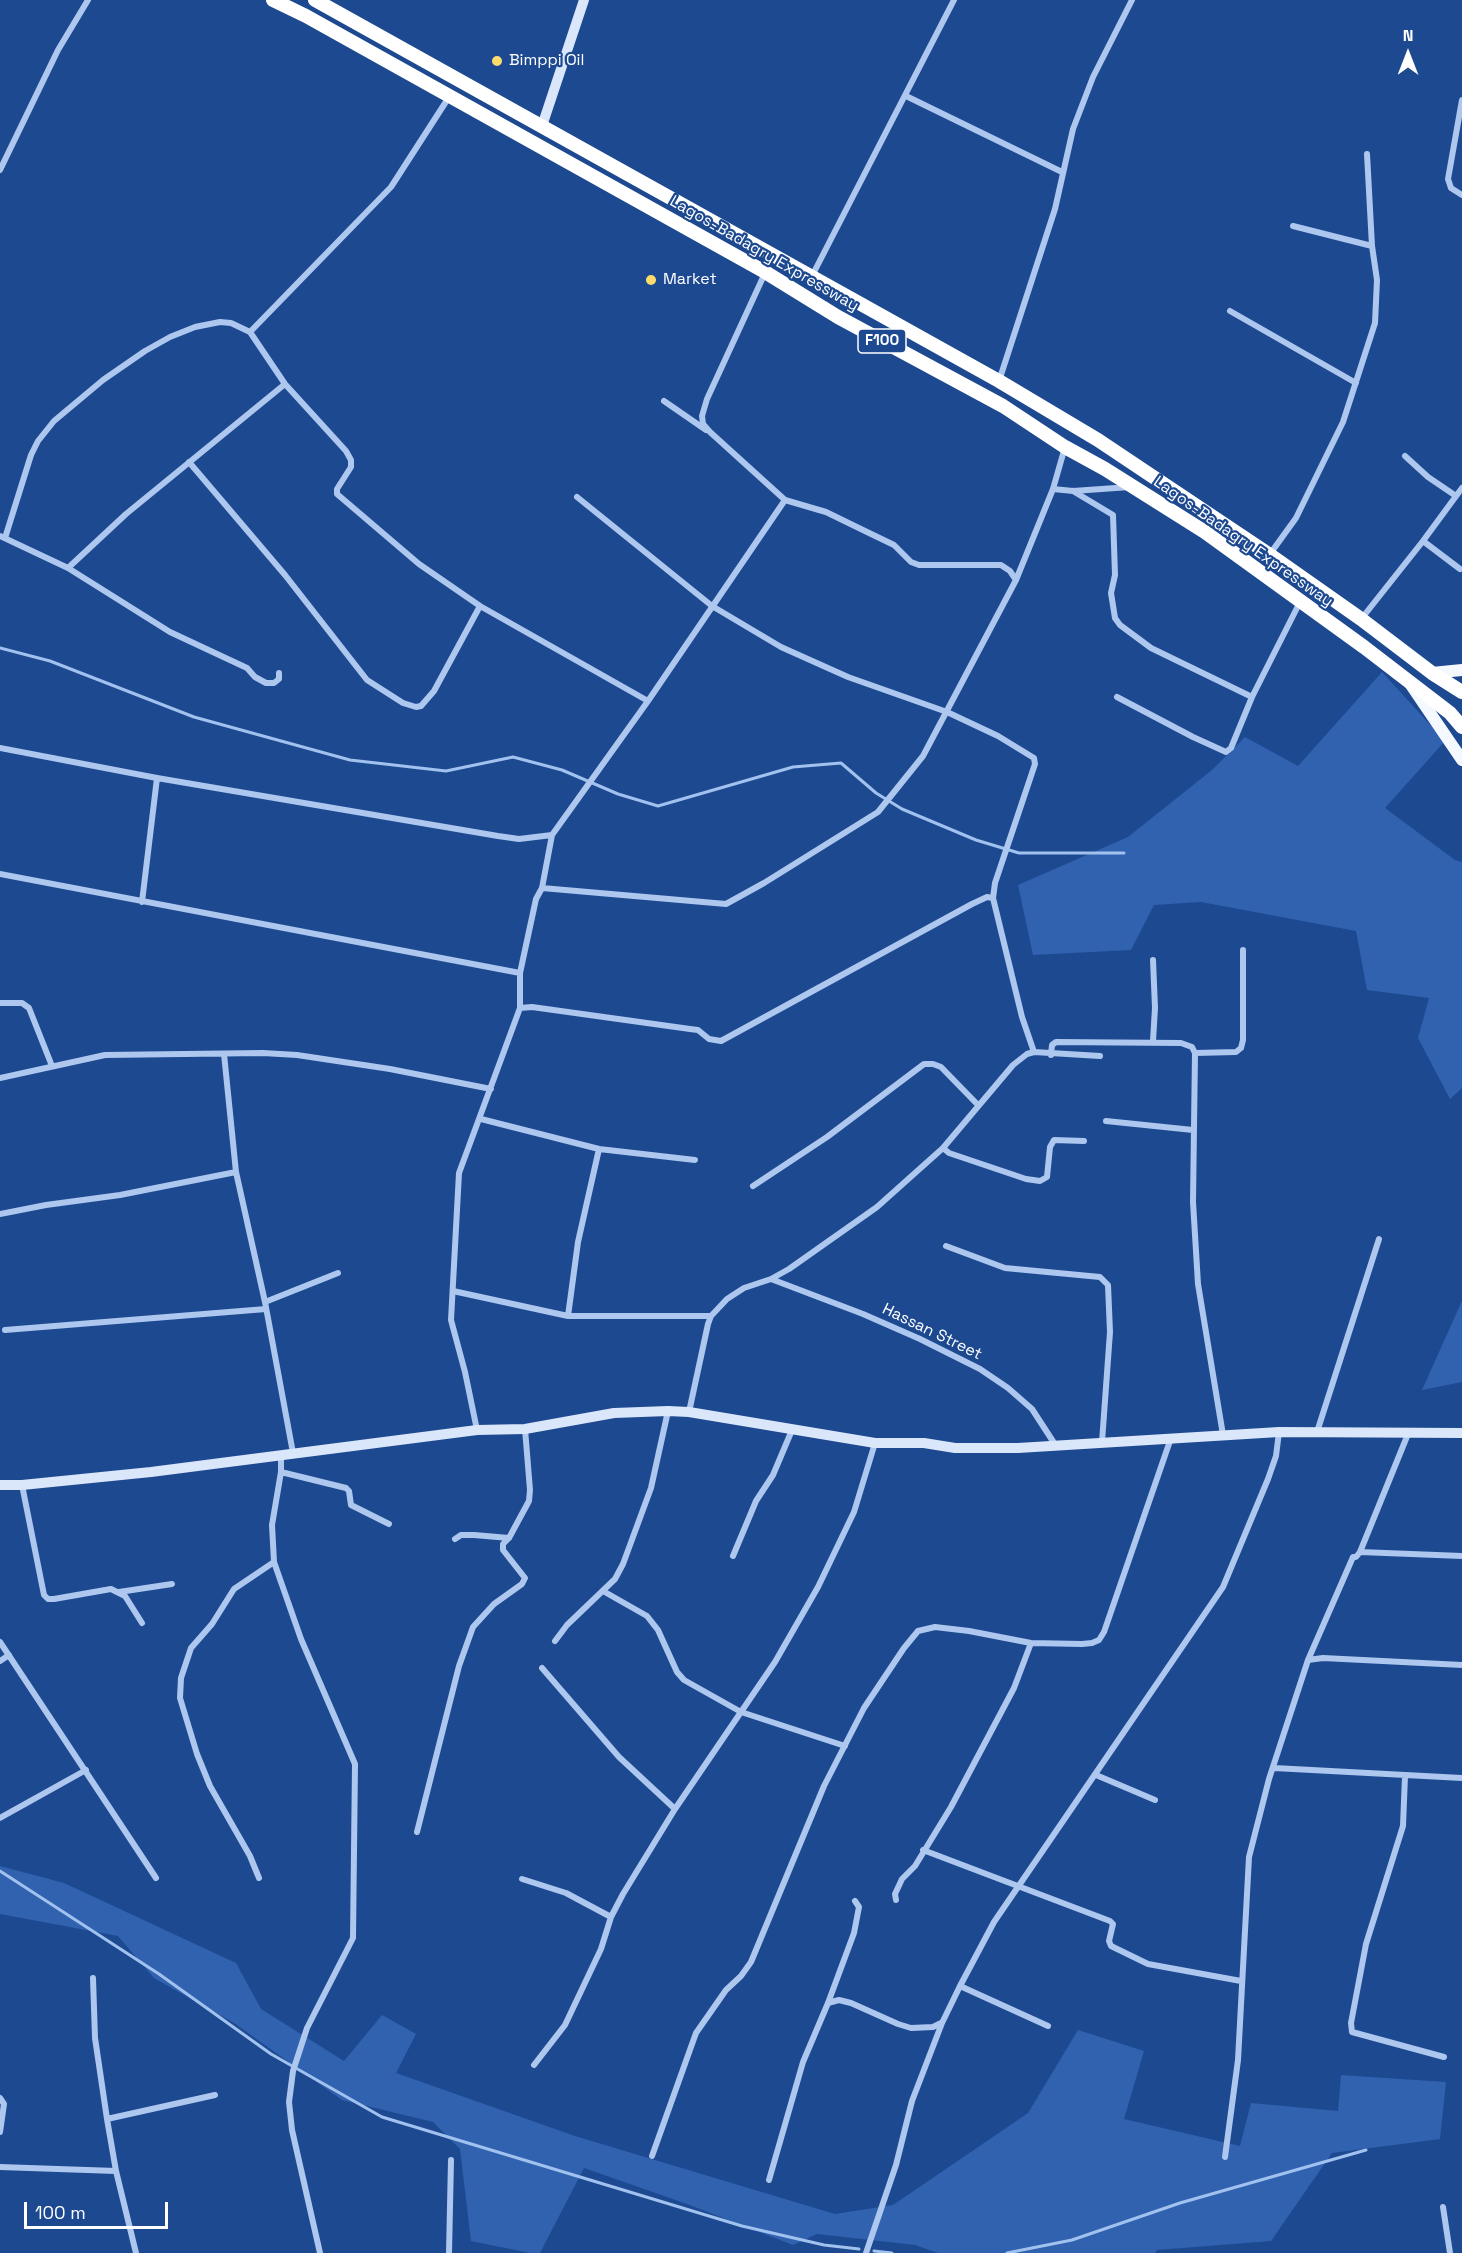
<!DOCTYPE html>
<style>
body{margin:0}
#map{position:relative;width:1462px;height:2253px;overflow:hidden;background:#1d4991;font-family:"Space Grotesk",sans-serif}
canvas{display:block}
.north{position:absolute;left:1378px;top:24px;width:60px;height:60px;-webkit-text-stroke:4px #1d4991;paint-order:stroke;rotate:0deg;font-size:16px;font-weight:700;line-height:24px;text-align:center;color:#fff}
.north::after{content:'';display:block;margin:auto;width:21px;height:27px;background:#fff;clip-path:polygon(50% 0,100% 100%,50% 72%,0 100%)}
.scale{position:absolute;left:24px;top:2202px;width:144px;height:27px;box-sizing:border-box;border:3px solid #fff;border-top:0;padding-left:8px;font-size:18px;line-height:21px;white-space:nowrap;color:#fff;-webkit-text-stroke:4px #1d4991;paint-order:stroke}
</style>
<div id="map">
<canvas width="1462" height="2253"></canvas>
<div class="north">N</div>
<div class="scale">100 m</div>
</div>
<script>
const c = document.querySelector('canvas').getContext('2d');
c.lineJoin = 'round';
function fill(path, color) { c.fillStyle = color; c.fill(path, 'evenodd'); }
const toPath = rows => new Path2D(rows.map(r => 'M' + r).join(''));
function stroke(path, color, width, dash) { c.strokeStyle = color; c.lineWidth = width; c.lineCap = dash ? 'butt' : 'round'; c.setLineDash(dash || []); c.stroke(path); }
function label(font, color, halo, rows, align = 'center') {
  c.font = font + ' "Space Grotesk",sans-serif'; c.lineWidth = 4.5; c.setLineDash([]); c.textBaseline = 'middle'; c.strokeStyle = halo; c.fillStyle = color; for (const [text, x, y, turn = 0] of rows) {
    c.save(); c.translate(x, y); c.rotate((+turn || 0) * Math.PI / 180); c.textAlign = isNaN(turn) ? turn : align; if (halo) c.strokeText(text, 0, 0); c.fillText(text, 0, 0); c.restore();
  }
}
fill(toPath([
 [1382,672,1445,741,1385,808,1455,860,1462,862,1462,1088,1450,1099,1418,1038,1429,998,1367,990,1356,931,1201,902,1154,905,1131,950,1033,955,1018,885,1128,837,1212,770,1245,737,1298,766],
 [1462,1302,1462,1382,1422,1390,1461,1303],
 [0,1866,64,1883,236,1963,261,2009,344,2061,382,2015,416,2034,396,2073,575,2136,835,2214,893,2205,1028,2113,1078,2030,1144,2051,1124,2119,1240,2146,1251,2103,1338,2111,1341,2075,1446,2082,1440,2139,1332,2153,1271,2241,1157,2250,1155,2253,938,2253,915,2245,817,2234,793,2245,687,2204,584,2168,540,2253,530,2253,471,2241,460,2149,433,2122,342,2100,234,2023,154,1978,118,1936,0,1914]
]), '#3162af');
stroke(toPath([
 [0,648,50,661,194,717,350,760,446,771,513,757,562,770,618,794,658,806,793,767,841,763,876,793,902,809,976,840,1019,853,1124,853],
 [0,1871,159,1974,271,2054,382,2117,742,2226,824,2245,859,2249],
 [874,2251,892,2253],
 [1007,2253,1072,2240,1180,2203,1366,2150]
]), '#a1c1ef', 3);
stroke(toPath([
 [906,96,1062,172],
 [1462,100,1448,179,1451,188,1462,195],
 [0,170,58,50,88,0],
 [1293,226,1372,246],
 [765,273,707,399,702,416,703,424,710,432,785,500,826,512,865,531,894,545,911,562,919,565,1001,565,1010,571,1016,580],
 [812,276,954,0],
 [1230,311,1356,383],
 [250,332,391,187,449,97],
 [999,381,1055,209,1073,129,1093,77,1132,0],
 [664,401,706,430],
 [1405,456,1428,477,1456,496],
 [189,462,285,575,367,680,403,703,416,707,421,706,434,691,480,606],
 [1053,489,1073,491,1130,487],
 [1073,491,1113,515,1115,575,1111,593,1115,618,1120,625,1151,648,1252,697],
 [577,497,712,606,781,647,848,677,947,712,998,736,1034,758,1035,764,995,883,993,898,1022,1017,1034,1052],
 [0,536,68,568,170,632,247,668,255,677,266,683,274,683,279,679,279,673],
 [5,538,31,455,38,441,54,421,103,380,145,351,170,337,195,327,220,322,231,323,250,332,285,384,346,451,351,460,351,467,337,489,337,494,419,564,480,606,648,701],
 [1270,554,1296,518,1343,422,1375,323,1377,280,1372,246,1367,154],
 [68,568,126,514,285,384],
 [1460,569,1423,541,1462,488],
 [1362,618,1423,541],
 [1117,697,1193,737,1226,752,1231,748,1252,697,1300,602],
 [0,748,157,778,498,836,519,839,552,835],
 [0,874,520,973],
 [542,888,726,904,764,883,878,812,923,756,1016,580,1053,489,1065,447],
 [142,902,157,778],
 [1153,960,1155,1008,1153,1041],
 [0,1003,22,1003,29,1008,52,1066],
 [520,1008,532,1007,690,1029,698,1030,709,1039,721,1041,972,904,987,897,993,898],
 [1195,1053,1193,1202,1198,1284,1223,1435],
 [224,1054,236,1172,265,1302,293,1453],
 [1051,1055,1052,1045,1056,1042,1181,1043,1192,1047,1195,1053,1236,1052,1241,1048,1243,1040,1243,950],
 [0,1078,105,1055,263,1053,297,1055,390,1069,491,1089],
 [481,1119,599,1149,695,1160],
 [1106,1121,1193,1130],
 [943,1148,949,1153,1026,1179,1040,1181,1047,1177,1050,1147,1054,1140,1084,1141],
 [753,1186,827,1137,924,1064,933,1064,941,1067,978,1105],
 [0,1214,46,1205,120,1195,236,1172],
 [946,1246,1005,1268,1100,1277,1108,1285,1110,1332,1102,1442],
 [771,1279,863,1314,920,1339,980,1369,1008,1388,1032,1409,1056,1446],
 [453,1291,568,1316,711,1316],
 [265,1302,338,1273],
 [568,1316,578,1242,599,1149],
 [5,1330,266,1309],
 [689,1412,708,1324,711,1316,727,1299,744,1288,771,1279,789,1269,877,1207,943,1148,1013,1065,1027,1054,1034,1052,1100,1056],
 [477,1430,465,1372,451,1320,459,1173,520,1008,520,973,536,899,542,888,552,835,648,701,785,500],
 [1317,1432,1379,1239],
 [281,1456,281,1472,272,1525,274,1562,301,1639,355,1764,353,1938,307,2028,293,2071,289,2102,292,2130,320,2253],
 [281,1472,346,1488,349,1491,351,1505,389,1524],
 [22,1485,44,1595,48,1599,54,1599,111,1589,125,1596,142,1623],
 [455,1539,461,1535,474,1535,509,1538],
 [1360,1552,1462,1556],
 [733,1556,756,1501,773,1475,792,1430],
 [603,1591,647,1616,658,1630,677,1672,684,1680,741,1712,845,1746],
 [119,1592,172,1584],
 [555,1641,567,1625,615,1579,623,1564,651,1488,668,1411],
 [0,1642,156,1878],
 [1308,1660,1323,1658,1462,1665],
 [0,1661,9,1655],
 [542,1668,619,1757,675,1809],
 [1274,1768,1462,1778],
 [1096,1775,1155,1800],
 [1405,1776,1403,1826,1366,1944,1351,2023,1352,2032,1444,2057],
 [0,1818,86,1770],
 [417,1832,459,1666,473,1627,494,1604,522,1584,525,1578,503,1550,503,1544,509,1538,529,1501,530,1490,525,1429],
 [923,1850,1110,1921,1113,1924,1109,1941,1111,1946,1148,1964,1241,1981],
 [259,1878,250,1856,210,1786,197,1754,180,1698,181,1678,191,1648,212,1624,234,1589,274,1562],
 [522,1879,566,1893,611,1917],
 [896,1900,895,1894,902,1879,915,1866,951,1807,1014,1688,1031,1643],
 [93,1978,95,2038,107,2119,116,2171,136,2253],
 [960,1986,1048,2026],
 [828,2003,839,2000,851,2003,898,2024,911,2028,933,2027,941,2023],
 [534,2065,565,2025,601,1949,611,1917,623,1894,675,1809,775,1662,818,1587,854,1512,875,1443],
 [0,2098,4,2104,0,2132],
 [107,2119,215,2095],
 [652,2156,696,2033,726,1990,741,1976,751,1962,824,1786,864,1708,904,1648,918,1631,935,1627,969,1631,1031,1643,1082,1644,1092,1643,1099,1640,1104,1632,1171,1438],
 [1225,2157,1238,2060,1249,1857,1269,1779,1308,1660,1353,1557,1356,1557,1360,1552,1408,1434],
 [0,2167,116,2171],
 [769,2180,803,2062,828,2003,854,1933,859,1907,855,1901],
 [1443,2207,1450,2253],
 [449,2253,451,2160],
 [866,2253,896,2165,912,2101,942,2023,960,1986,994,1922,1223,1587,1268,1479,1276,1456,1279,1432]
]), '#adc7ee', 6);
stroke(toPath([
 [542,126,584,0],
 [0,1485,22,1485,151,1472,477,1430,525,1429,614,1413,668,1411,689,1412,875,1443,924,1443,955,1448,1018,1448,1279,1432,1462,1433]
]), '#dae6fa', 10);
stroke(toPath([
 [1432,673,1462,670],
 [1411,685,1462,760]
]), '#f4f8ff', 12);
stroke(toPath([
 [273,0,306,16,765,272,838,317,1003,406,1065,447,1105,469,1205,532,1364,647,1450,713,1462,727],
 [315,0,999,381,1098,440,1270,555,1361,619,1432,673,1462,692]
]), '#fff', 14);
for (const [x, y, r, color] of [
 [497,61,6,"#fddc6c"],
 [651,280,6,"#fddc6c"]
]) { const dot = new Path2D(); dot.arc(x, y, r, 0, 2 * Math.PI); c.fillStyle = color; c.fill(dot); stroke(dot, '#1d4991', 2); }
for (const [x, y, w] of [
 [882,341,48]
]) { const box = new Path2D(); box.roundRect(x - w / 2, y - 12, w, 24, 4.5); c.fillStyle = '#1d4991'; c.fill(box); stroke(box, '#fff', 1.5); }
label('bold 15px', '#fff', null, [
 ["F100",882,341]
]);
label('16px', '#fff', '#1d4991', [
 ["Bimppi Oil",509,61],
 ["Market",663,280]
], 'left');
label('16px', '#fff', '#1d4991', [
 ["Lagos-Badagry Expressway",764,254,30],
 ["Lagos-Badagry Expressway",1243,542,35],
 ["Hassan Street",932,1332,26]
]);
</script>
